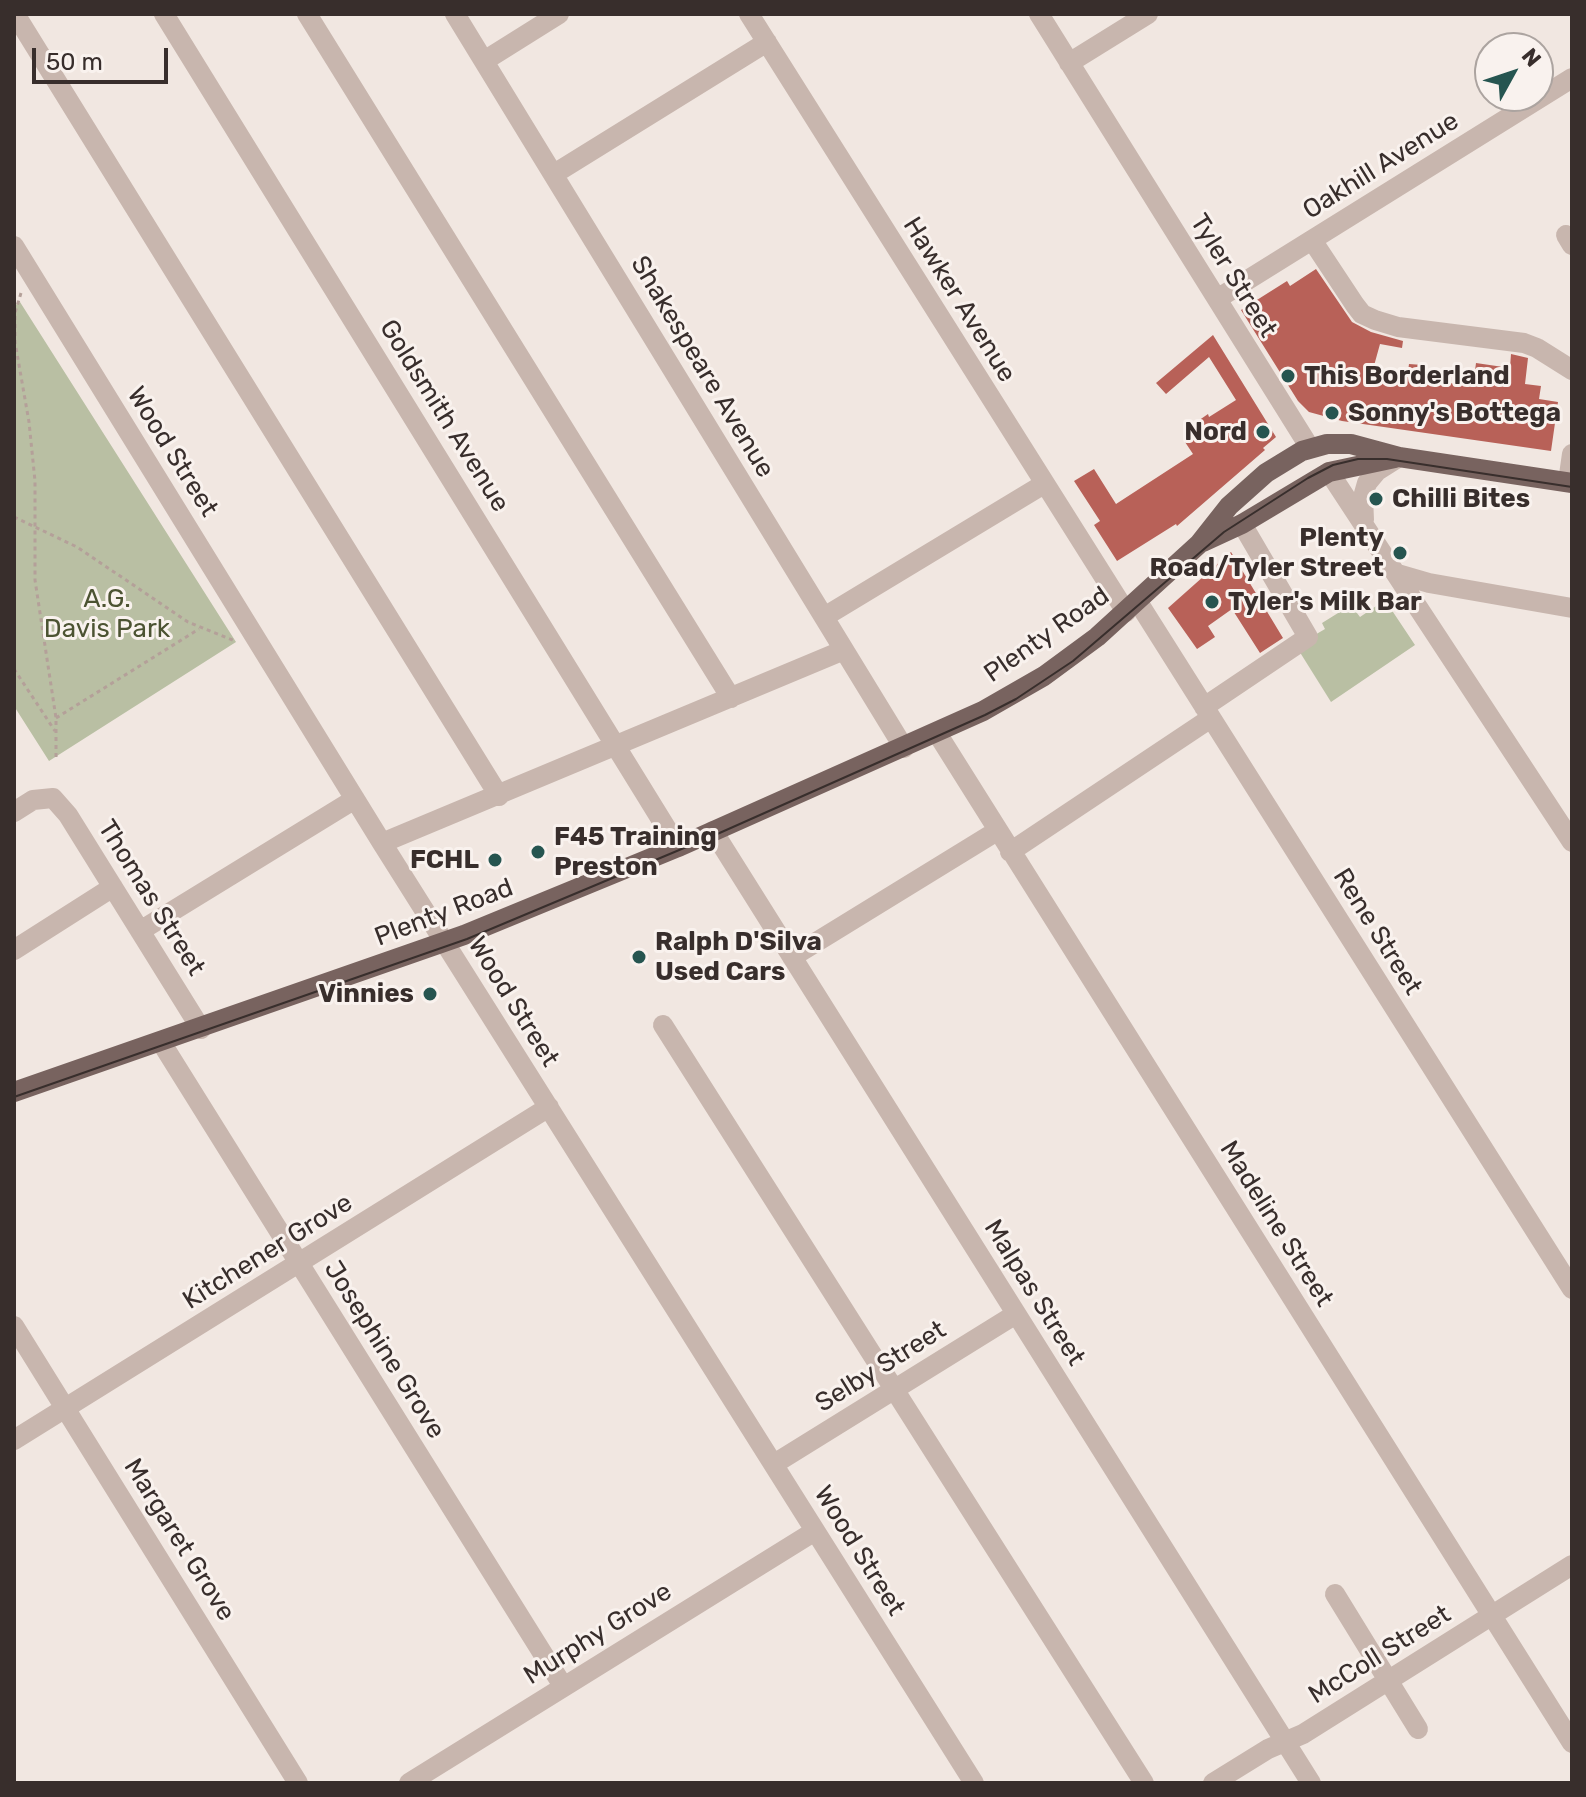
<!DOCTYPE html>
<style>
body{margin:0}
#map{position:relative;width:1586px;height:1797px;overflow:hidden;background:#f1e7e1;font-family:Rubik,sans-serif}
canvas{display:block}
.frame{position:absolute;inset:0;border:16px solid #382e2c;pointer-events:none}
.north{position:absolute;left:1474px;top:32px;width:80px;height:80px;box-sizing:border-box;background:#f9f2ee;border:2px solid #aca4a0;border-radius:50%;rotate:50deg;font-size:22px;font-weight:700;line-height:32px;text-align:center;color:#382e2c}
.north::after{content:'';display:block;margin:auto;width:28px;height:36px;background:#265550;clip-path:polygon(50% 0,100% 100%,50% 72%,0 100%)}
.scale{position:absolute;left:32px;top:48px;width:136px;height:36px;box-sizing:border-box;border:4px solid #382e2c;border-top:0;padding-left:10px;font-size:24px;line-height:28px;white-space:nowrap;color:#382e2c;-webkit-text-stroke:6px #f9f2ee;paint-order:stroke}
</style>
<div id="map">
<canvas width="1586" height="1797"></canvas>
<div class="frame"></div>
<div class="north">N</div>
<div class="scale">50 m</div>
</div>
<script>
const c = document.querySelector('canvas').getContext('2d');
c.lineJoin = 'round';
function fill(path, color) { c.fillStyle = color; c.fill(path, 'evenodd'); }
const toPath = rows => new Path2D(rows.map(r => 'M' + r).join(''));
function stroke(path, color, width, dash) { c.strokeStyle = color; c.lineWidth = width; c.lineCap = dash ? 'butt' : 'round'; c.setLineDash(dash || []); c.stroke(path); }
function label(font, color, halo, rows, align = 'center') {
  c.font = font + ' Rubik,sans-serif'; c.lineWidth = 6; c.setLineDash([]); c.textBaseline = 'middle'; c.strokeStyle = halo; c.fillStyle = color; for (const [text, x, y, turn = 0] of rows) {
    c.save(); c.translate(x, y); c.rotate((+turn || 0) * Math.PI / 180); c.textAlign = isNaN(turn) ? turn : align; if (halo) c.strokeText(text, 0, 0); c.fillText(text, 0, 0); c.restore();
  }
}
fill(toPath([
 [20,302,236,642,49,761,14,706,14,306],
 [1385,600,1415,645,1331,702,1296,646,1325,629,1322,623,1351,605,1360,617]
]), '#b9bfa3');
fill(toPath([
 [1316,269,1352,322,1371,332,1403,341,1402,348,1380,344,1372,373,1407,379,1409,364,1423,365,1422,372,1441,375,1441,382,1473,386,1476,363,1510,368,1511,354,1528,358,1525,384,1541,386,1539,399,1558,402,1551,451,1342,421,1309,412,1298,401,1241,310,1287,281,1290,286],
 [1213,335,1276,437,1263,448,1265,450,1177,526,1176,524,1117,561,1094,525,1100,521,1074,481,1094,469,1116,504,1193,454,1185,442,1191,438,1185,430,1208,414,1209,417,1236,400,1209,357,1166,394,1156,383],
 [1231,552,1283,638,1260,653,1232,609,1208,626,1215,637,1197,649,1168,608]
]), '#b86158');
stroke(toPath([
 [21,293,15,313,15,342,29,422,35,481,35,580,56,718,56,759],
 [14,517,77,547,188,622,235,641],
 [14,669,55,731],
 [56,718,199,629]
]), '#b4a099', 3, [4, 4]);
stroke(toPath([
 [15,14,499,796],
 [164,14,678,847],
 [307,14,731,698],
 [455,14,904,748],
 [749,14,1126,612],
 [1039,14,1310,448],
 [484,61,559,14],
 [1069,63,1148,14],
 [554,174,767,42],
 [1566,235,1572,245],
 [1312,240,1355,305,1362,314,1375,320,1398,327,1524,343,1537,348,1572,370],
 [14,246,382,843,974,1783],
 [1217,299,1572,78],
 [1329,472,1572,842],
 [1568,482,1572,454],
 [1364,520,1363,497,1367,483,1377,471,1396,459],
 [1398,574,1429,583,1572,608],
 [1138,602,1572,1289],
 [824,617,1044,484],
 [1204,707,1308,637,1242,524],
 [937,733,1572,1743],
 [14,812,33,800,53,798,68,815,201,1029],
 [713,831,1311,1783],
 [382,843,844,650],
 [1010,852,1211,718],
 [140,931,355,799],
 [14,950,113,887],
 [792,957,997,831],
 [663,1025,1144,1783],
 [161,1042,563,1686],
 [14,1326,298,1783],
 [14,1440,549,1107],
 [774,1464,1016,1314],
 [1335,1594,1418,1729],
 [409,1783,815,1531],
 [1213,1783,1268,1749,1303,1734,1572,1565]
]), '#c8b6ae', 20);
stroke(toPath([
 [1203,542,1242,524,1329,472,1395,458],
 [14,1092,464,935,678,847,983,711,1044,676,1097,637,1199,544,1229,506,1266,473,1302,451,1327,444,1351,444,1399,457,1572,483]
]), '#78635f', 20);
stroke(toPath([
 [14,1097,467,939,715,835,985,715,1016,699,1073,661,1224,532,1308,478,1333,465,1358,459,1387,459,1572,487]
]), '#382e2c', 2);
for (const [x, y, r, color] of [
 [1288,376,8,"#265550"],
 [1332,413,8,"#265550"],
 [1263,432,8,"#265550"],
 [1376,499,8,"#265550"],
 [1400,553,8,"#265550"],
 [1212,602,8,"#265550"],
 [538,852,8,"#265550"],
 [495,860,8,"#265550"],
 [639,957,8,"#265550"],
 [430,994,8,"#265550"]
]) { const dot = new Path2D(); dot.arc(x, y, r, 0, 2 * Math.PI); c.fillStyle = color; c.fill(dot); stroke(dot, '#f9f2ee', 3); }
label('26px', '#382e2c', '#f9f2ee', [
 ["Oakhill Avenue",1381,166,-32],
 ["Tyler Street",1233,276,58],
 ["Hawker Avenue",959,300,58],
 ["Shakespeare Avenue",702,367,59],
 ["Goldsmith Avenue",444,416,58],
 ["Wood Street",172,452,58],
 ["Plenty Road",1047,635,-35],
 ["Thomas Street",151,898,58],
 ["Plenty Road",444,913,-21],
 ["Rene Street",1377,932,58],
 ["Wood Street",513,1002,58],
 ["Madeline Street",1276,1224,58],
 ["Kitchener Grove",268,1252,-32],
 ["Malpas Street",1034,1293,58],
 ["Josephine Grove",384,1350,58],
 ["Selby Street",881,1367,-32],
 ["Margaret Grove",179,1540,58],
 ["Wood Street",859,1551,58],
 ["Murphy Grove",598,1634,-32],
 ["McColl Street",1380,1655,-32]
]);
label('bold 26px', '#382e2c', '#f9f2ee', [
 ["This Borderland",1304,376],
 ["Sonny's Bottega",1348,413],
 ["Nord",1247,432,"right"],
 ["Chilli Bites",1392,499],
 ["Plenty",1384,538,"right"],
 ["Road/Tyler Street",1384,568,"right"],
 ["Tyler's Milk Bar",1228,602],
 ["F45 Training",554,837],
 ["Preston",554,867],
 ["FCHL",479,860,"right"],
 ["Ralph D'Silva",655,942],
 ["Used Cars",655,972],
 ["Vinnies",414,994,"right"]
], 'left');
label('26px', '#4c5332', '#f9f2ee', [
 ["A.G.",107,599],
 ["Davis Park",107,629]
]);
</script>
